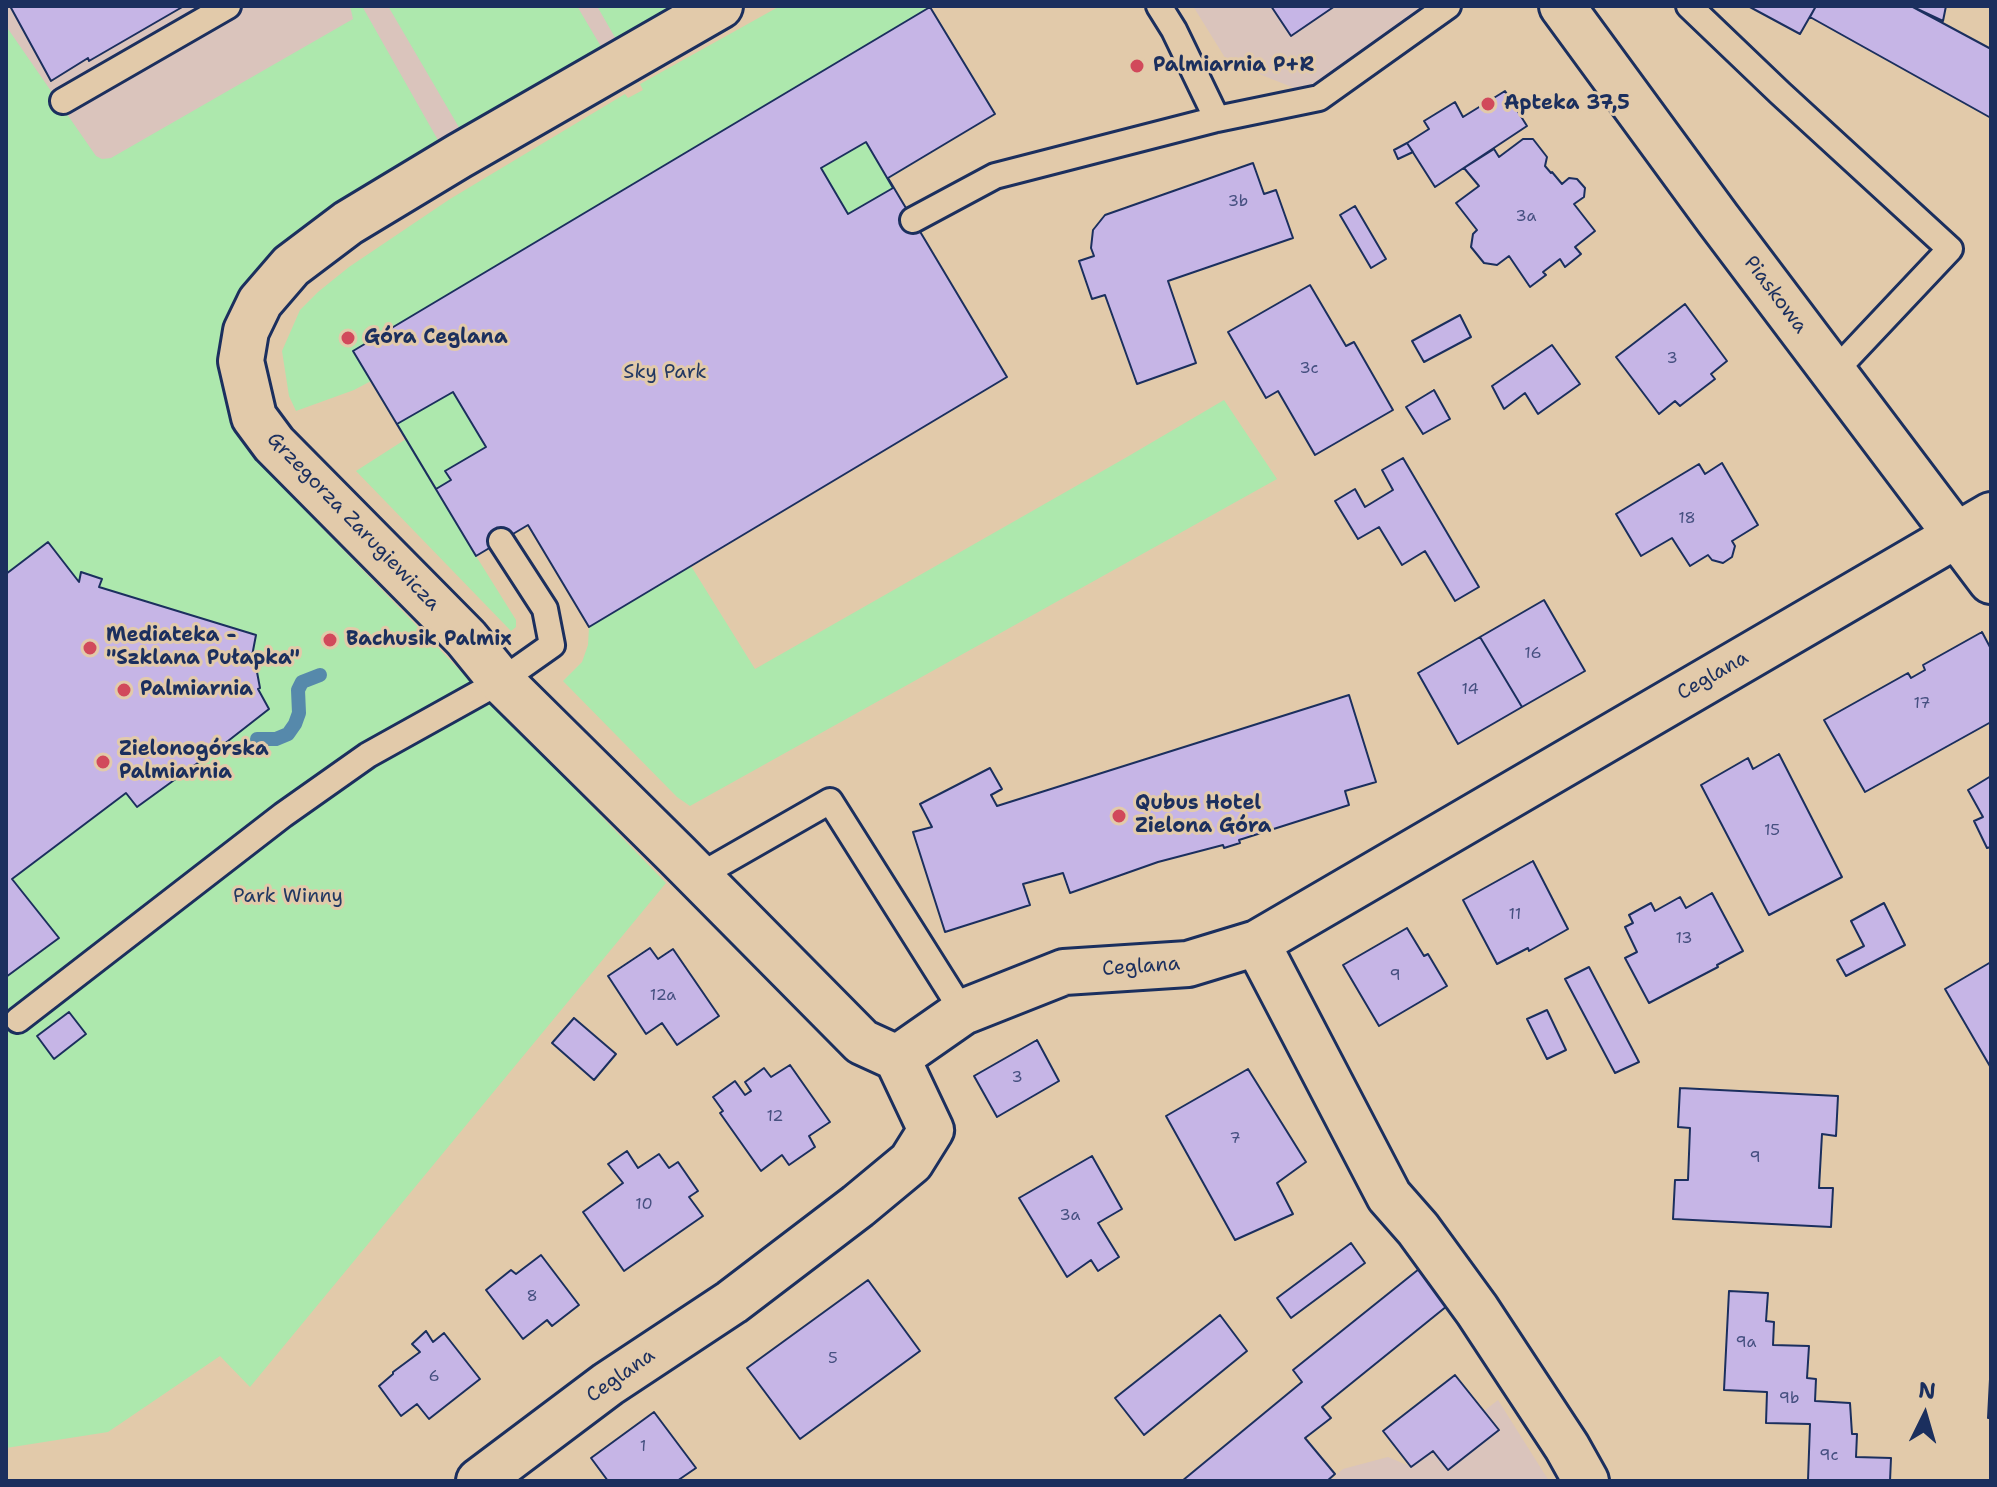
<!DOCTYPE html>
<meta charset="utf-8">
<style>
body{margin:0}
#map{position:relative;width:1997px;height:1487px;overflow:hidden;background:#e2caaa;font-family:"Shantell Sans",sans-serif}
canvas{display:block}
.frame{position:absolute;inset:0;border:8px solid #1b2f5e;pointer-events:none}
.north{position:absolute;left:1885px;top:1375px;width:80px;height:80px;-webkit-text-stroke:6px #e2caaa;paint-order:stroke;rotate:5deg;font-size:22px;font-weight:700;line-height:32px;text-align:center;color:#1b2f5e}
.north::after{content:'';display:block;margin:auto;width:28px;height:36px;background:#1b2f5e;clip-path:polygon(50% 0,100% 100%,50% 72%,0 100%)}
</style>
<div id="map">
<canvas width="1997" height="1487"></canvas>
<div class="frame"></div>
<div class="north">N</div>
</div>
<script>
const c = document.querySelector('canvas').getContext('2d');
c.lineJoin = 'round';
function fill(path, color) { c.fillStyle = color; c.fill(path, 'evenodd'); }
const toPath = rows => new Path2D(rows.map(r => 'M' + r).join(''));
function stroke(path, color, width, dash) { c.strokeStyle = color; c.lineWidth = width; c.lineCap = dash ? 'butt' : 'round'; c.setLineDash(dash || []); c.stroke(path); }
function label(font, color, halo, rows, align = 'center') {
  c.font = font + ' "Shantell Sans",sans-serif'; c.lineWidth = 6; c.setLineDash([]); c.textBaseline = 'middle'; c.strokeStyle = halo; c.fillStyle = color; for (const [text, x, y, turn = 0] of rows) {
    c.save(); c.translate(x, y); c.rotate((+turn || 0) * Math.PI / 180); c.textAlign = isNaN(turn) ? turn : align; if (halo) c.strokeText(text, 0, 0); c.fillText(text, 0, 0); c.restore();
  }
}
fill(toPath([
 [6,6,718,6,348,223,99,170,6,52],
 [1193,6,1448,6,1319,98,1227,61],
 [1498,1400,1549,1481,1330,1481,1343,1469,1388,1457,1412,1467]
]), '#dac4bc');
fill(toPath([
 [350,6,362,6,443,149,226,326,218,368,230,419,260,464,666,883,250,1387,220,1356,108,1432,6,1448,6,26,96,156,102,159,111,158,353,19],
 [388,6,577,6,606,55,464,136],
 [597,6,691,6,621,48],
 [780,6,929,6,995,114,888,179,1007,377,691,566,755,669,1127,457,1224,400,1277,479,690,806,677,797,563,681,582,662,588,645,589,627,528,525,476,556,516,620,516,627,511,631,356,471,406,439,371,381,354,390,296,411,289,396,282,351,300,310,318,292,349,267,450,199,625,94,628,98,643,90,640,84]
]), '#ade8ad');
stroke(toPath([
 [257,739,276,739,288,734,295,724,299,713,298,690,302,682,320,675]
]), '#5689ab', 14);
const building = toPath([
 [10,6,184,6,89,61,88,58,51,81,10,6],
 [1271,6,1335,6,1291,36,1271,6],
 [1748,6,1816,6,1800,34,1748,6],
 [1816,6,1911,6,1991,49,1991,118,1810,17,1816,6],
 [1911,6,1946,6,1943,21,1911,6],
 [930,7,995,114,888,178,1007,377,589,627,528,525,476,556,353,351,930,7],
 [1505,91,1527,126,1435,187,1407,143,1429,129,1424,121,1455,102,1463,117,1505,91],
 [1523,139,1533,139,1547,157,1545,166,1551,173,1552,172,1562,184,1569,178,1577,179,1585,188,1584,197,1574,204,1595,231,1575,247,1581,254,1565,267,1560,259,1543,272,1546,275,1530,287,1509,256,1497,265,1484,263,1471,247,1473,234,1477,230,1456,203,1479,186,1464,168,1494,149,1499,157,1523,139],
 [866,142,893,188,848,214,821,168,866,142],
 [1407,143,1413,152,1398,159,1394,150,1407,143],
 [1253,163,1264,194,1276,190,1293,238,1168,281,1196,363,1137,384,1105,295,1092,299,1079,261,1094,256,1091,248,1093,230,1105,215,1253,163],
 [1355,206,1386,259,1371,268,1340,215,1355,206],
 [1310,285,1346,346,1354,342,1393,410,1315,455,1278,391,1266,398,1228,332,1310,285],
 [1685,304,1727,361,1711,374,1715,379,1680,406,1675,401,1659,414,1616,357,1685,304],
 [1460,315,1471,337,1424,362,1412,341,1460,315],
 [1552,345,1580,384,1538,414,1525,393,1504,409,1492,386,1552,345],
 [1434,390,1450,419,1423,434,1406,407,1434,390],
 [453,392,486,447,445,471,451,480,436,489,397,424,453,392],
 [1403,458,1479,587,1455,601,1425,551,1402,565,1379,527,1358,539,1335,501,1355,489,1365,507,1393,490,1382,470,1403,458],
 [1722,463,1758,525,1732,541,1735,546,1732,557,1723,563,1712,560,1708,555,1690,566,1672,538,1641,556,1616,514,1699,464,1705,474,1722,463],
 [48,542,79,582,81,572,102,579,99,587,256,635,252,656,254,656,260,688,258,689,269,709,228,741,137,807,126,793,12,879,59,938,6,977,6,574,48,542],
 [1544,600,1585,671,1522,707,1480,637,1544,600],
 [1982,632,1991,649,1991,722,1865,792,1824,720,1908,673,1911,678,1925,670,1923,665,1982,632],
 [1480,637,1522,707,1458,744,1418,673,1480,637],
 [1349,695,1376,782,1345,791,1349,805,1239,840,1240,843,1224,848,1223,845,1158,862,1070,893,1063,873,1023,884,1030,905,945,932,913,832,932,827,920,804,990,768,1002,789,991,795,997,806,1349,695],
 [1779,754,1842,877,1769,915,1701,785,1748,758,1753,769,1779,754],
 [1991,776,1991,847,1987,848,1974,821,1983,817,1968,790,1991,776],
 [1533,861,1568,929,1529,951,1528,948,1497,964,1463,900,1533,861],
 [1712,893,1743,951,1717,965,1718,967,1649,1003,1625,958,1637,952,1625,927,1633,923,1629,915,1651,903,1655,911,1680,897,1686,908,1712,893],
 [1884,903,1905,945,1846,976,1837,960,1864,946,1851,921,1884,903],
 [1407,928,1424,956,1428,954,1447,986,1379,1026,1343,965,1407,928],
 [650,948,658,959,673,949,719,1016,677,1045,662,1023,646,1034,608,976,650,948],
 [1991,962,1991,1068,1945,989,1991,962],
 [1589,967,1639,1062,1615,1073,1565,979,1589,967],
 [1547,1010,1566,1050,1547,1059,1527,1019,1547,1010],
 [69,1012,86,1034,54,1059,37,1036,69,1012],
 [574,1018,616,1054,594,1080,552,1043,574,1018],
 [1037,1040,1059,1081,997,1117,974,1076,1037,1040],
 [790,1065,830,1122,809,1136,815,1147,789,1165,782,1155,761,1171,720,1113,723,1111,713,1097,735,1081,745,1095,751,1091,745,1082,764,1068,771,1077,790,1065],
 [1248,1069,1306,1162,1277,1183,1293,1214,1235,1240,1166,1116,1248,1069],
 [1680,1088,1838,1096,1836,1136,1822,1134,1819,1188,1833,1188,1831,1227,1673,1219,1675,1180,1688,1180,1690,1128,1678,1127,1680,1088],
 [627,1151,638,1168,659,1154,669,1168,678,1162,698,1191,689,1197,703,1216,624,1271,583,1212,623,1183,608,1164,627,1151],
 [1092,1156,1122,1209,1098,1223,1119,1257,1098,1271,1091,1260,1067,1277,1019,1198,1092,1156],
 [1351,1243,1365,1263,1291,1318,1277,1298,1351,1243],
 [541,1255,579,1305,552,1326,547,1320,523,1339,486,1290,511,1270,516,1274,541,1255],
 [1419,1269,1447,1306,1322,1407,1331,1418,1305,1438,1335,1474,1327,1481,1182,1481,1302,1382,1293,1370,1419,1269],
 [868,1280,920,1351,800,1439,747,1368,868,1280],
 [1729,1291,1768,1293,1766,1321,1774,1322,1773,1345,1809,1346,1807,1378,1816,1379,1815,1401,1850,1403,1852,1434,1857,1434,1856,1457,1891,1458,1890,1481,1808,1480,1810,1424,1766,1423,1767,1392,1724,1390,1729,1291],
 [1220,1315,1247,1351,1144,1435,1115,1398,1220,1315],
 [426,1331,433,1342,444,1333,480,1379,429,1419,417,1404,401,1416,379,1386,393,1374,393,1372,420,1352,412,1344,426,1331],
 [1455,1375,1499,1430,1448,1470,1433,1451,1411,1467,1383,1431,1455,1375],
 [1990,1379,1991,1379,1991,1418,1988,1418,1990,1379],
 [654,1412,696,1468,677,1481,608,1481,591,1458,654,1412]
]);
fill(building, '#c6b5e6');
stroke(building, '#1b2f5e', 2);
const lane = toPath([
 [1159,6,1174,30,1217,119],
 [1689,6,1780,93,1950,249,1834,372],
 [63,101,228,6],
 [913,220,995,176,1217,119,1319,98,1448,6],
 [699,876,830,801,963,1012],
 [18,1020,283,815,368,755,501,681,552,645,545,609,501,541]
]);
const street = toPath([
 [720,6,459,156,348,223,291,266,260,302,246,331,241,361,254,417,274,444,466,638,501,681,677,855,862,1042,897,1058],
 [1562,6,1718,219,1991,581],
 [1257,943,1389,1196,1418,1229,1477,1310,1567,1447,1586,1481],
 [897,1058,963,1012,1064,972,1188,964,1257,943,1991,515],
 [479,1481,608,1384,732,1302,858,1206,911,1162,931,1130,897,1058]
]);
stroke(lane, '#1b2f5e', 30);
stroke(street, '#1b2f5e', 50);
stroke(lane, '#e2caaa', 24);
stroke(street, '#e2caaa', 44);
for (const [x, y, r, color] of [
 [1137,66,8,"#d1495b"],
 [1488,104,8,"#d1495b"],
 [348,338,8,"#d1495b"],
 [330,640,8,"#d1495b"],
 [90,648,8,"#d1495b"],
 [124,690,8,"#d1495b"],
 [103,762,8,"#d1495b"],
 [1119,816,8,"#d1495b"]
]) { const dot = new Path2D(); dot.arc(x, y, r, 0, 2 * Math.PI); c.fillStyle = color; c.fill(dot); stroke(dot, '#e2caaa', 3); }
label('16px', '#465080', null, [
 ["3b",1238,202],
 ["3a",1526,217],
 ["3",1672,359],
 ["3c",1309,369],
 ["18",1687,519],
 ["16",1533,654],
 ["14",1470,690],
 ["17",1922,704],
 ["15",1772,831],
 ["11",1515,915],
 ["13",1684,939],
 ["9",1395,976],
 ["12a",663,996],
 ["3",1017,1078],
 ["12",775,1117],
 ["7",1235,1139],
 ["9",1755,1158],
 ["10",644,1205],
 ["3a",1070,1216],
 ["8",532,1297],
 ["9a",1746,1343],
 ["5",833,1359],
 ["6",434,1377],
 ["9b",1789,1399],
 ["1",643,1447],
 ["9c",1829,1456]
]);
label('bold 20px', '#1b2f5e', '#e2caaa', [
 ["Palmiarnia P+R",1153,66],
 ["Apteka 37,5",1504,104],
 ["Góra Ceglana",364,338],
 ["Mediateka -",106,636],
 ["\"Szklana Pułapka\"",106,659],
 ["Bachusik Palmix",346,640],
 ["Palmiarnia",140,690],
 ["Zielonogórska",119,750],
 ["Palmiarnia",119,773],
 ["Qubus Hotel",1135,804],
 ["Zielona Góra",1135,827]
], 'left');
label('20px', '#1b2f5e', '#e2caaa', [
 ["Piaskowa",1775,295,53],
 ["Grzegorza Zarugiewicza",353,522,46],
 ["Ceglana",1713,676,-30],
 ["Ceglana",1141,967,-4],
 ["Ceglana",621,1376,-35]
]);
label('20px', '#223862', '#e2caaa', [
 ["Sky Park",665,373],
 ["Park Winny",288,897]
]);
</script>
